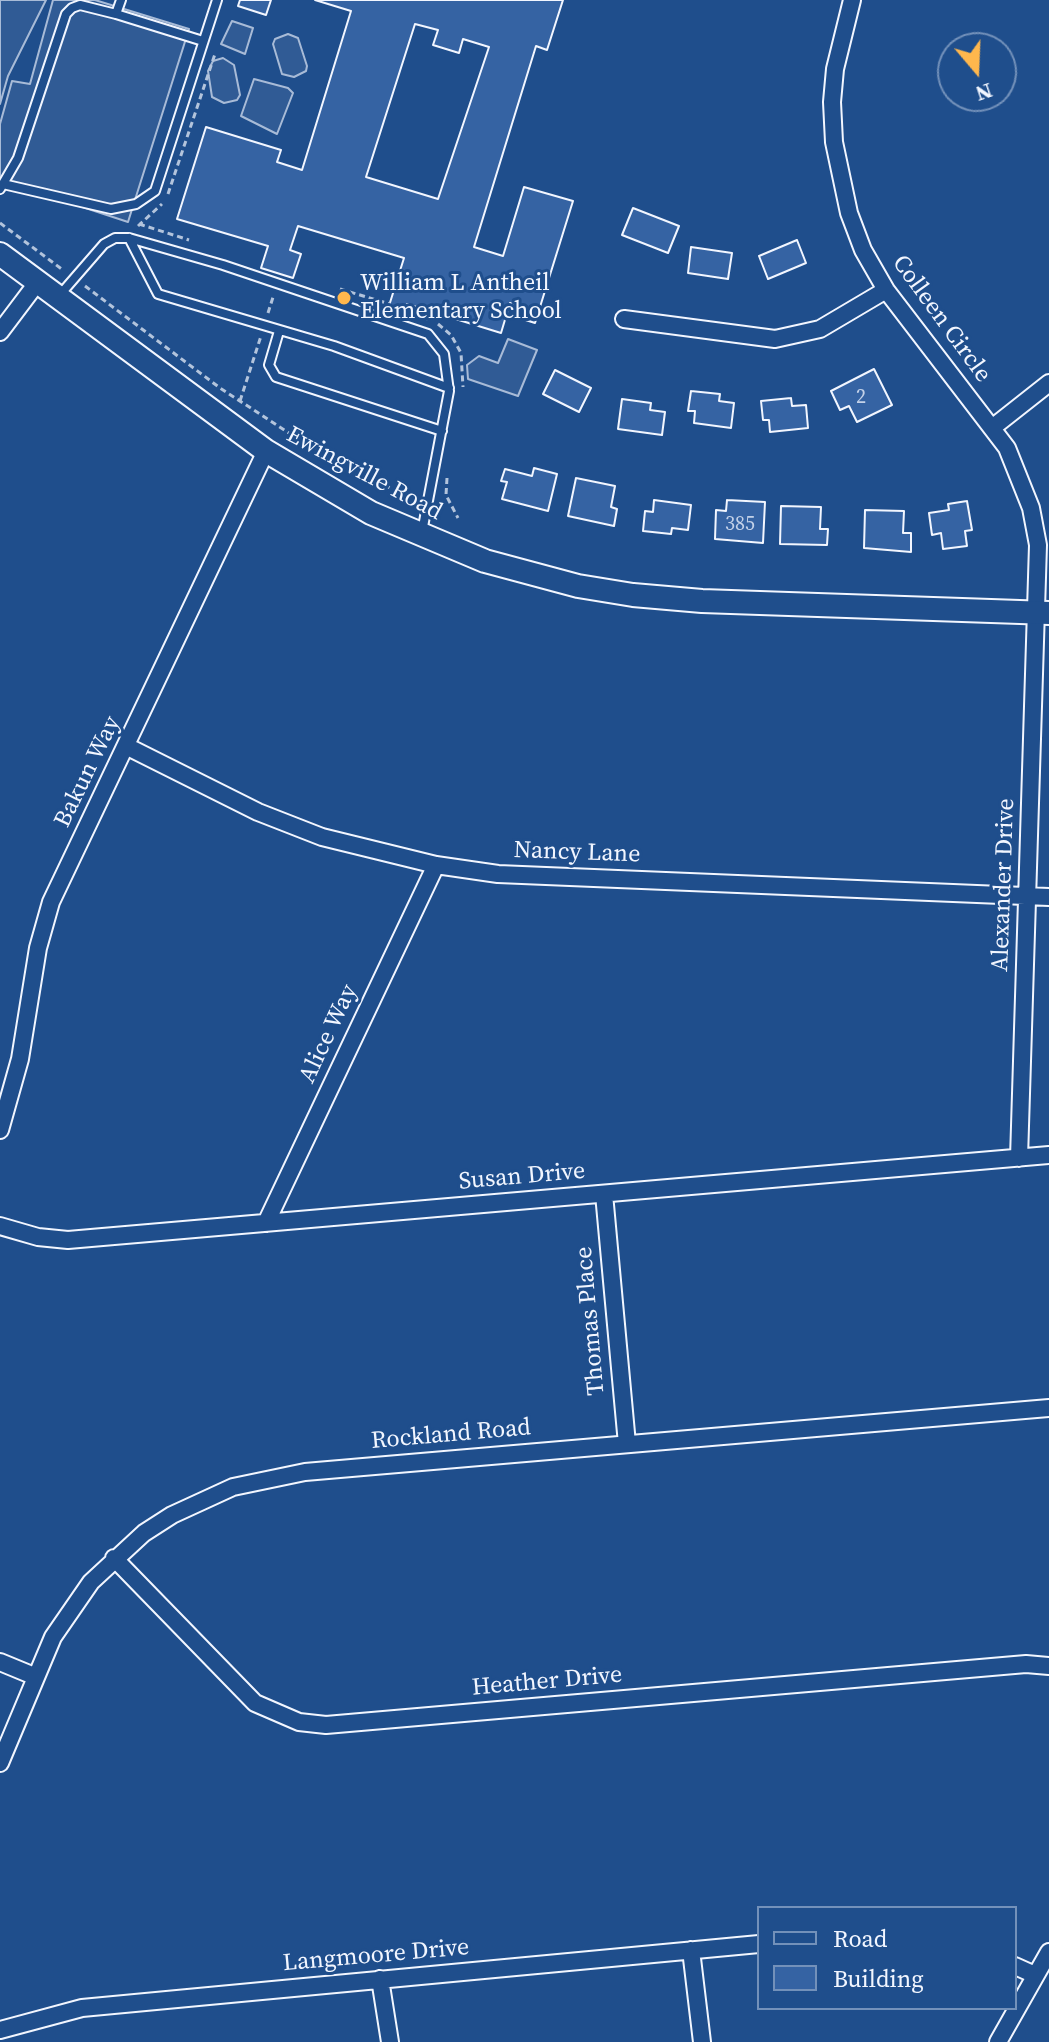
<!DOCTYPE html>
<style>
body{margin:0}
#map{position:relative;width:1049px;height:2042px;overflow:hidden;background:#1f4e8c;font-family:"Source Serif 4",serif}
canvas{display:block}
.legend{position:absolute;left:757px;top:1906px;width:260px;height:104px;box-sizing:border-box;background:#1f4e8c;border:2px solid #7391ba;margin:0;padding:10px 14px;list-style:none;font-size:24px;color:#f2f6ff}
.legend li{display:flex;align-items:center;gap:16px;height:40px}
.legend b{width:40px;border:2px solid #7391ba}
.north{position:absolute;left:937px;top:32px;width:80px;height:80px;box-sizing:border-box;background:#1f4e8c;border:2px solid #7391ba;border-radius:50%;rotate:161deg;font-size:22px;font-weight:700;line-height:32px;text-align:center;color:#f2f6ff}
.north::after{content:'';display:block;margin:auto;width:28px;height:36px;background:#ffb74d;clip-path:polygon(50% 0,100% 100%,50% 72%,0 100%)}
</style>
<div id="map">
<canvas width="1049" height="2042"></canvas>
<ul class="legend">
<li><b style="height:10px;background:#1f4e8c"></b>Road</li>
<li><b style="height:22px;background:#3563a3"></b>Building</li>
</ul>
<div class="north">N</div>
</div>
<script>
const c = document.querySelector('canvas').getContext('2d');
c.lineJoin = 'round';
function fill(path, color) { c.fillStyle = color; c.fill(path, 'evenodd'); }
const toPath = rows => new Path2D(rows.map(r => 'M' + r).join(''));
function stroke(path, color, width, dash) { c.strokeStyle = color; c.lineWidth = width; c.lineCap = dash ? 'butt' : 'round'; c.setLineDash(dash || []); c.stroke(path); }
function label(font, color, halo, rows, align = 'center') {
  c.font = font + ' "Source Serif 4",serif'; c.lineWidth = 6; c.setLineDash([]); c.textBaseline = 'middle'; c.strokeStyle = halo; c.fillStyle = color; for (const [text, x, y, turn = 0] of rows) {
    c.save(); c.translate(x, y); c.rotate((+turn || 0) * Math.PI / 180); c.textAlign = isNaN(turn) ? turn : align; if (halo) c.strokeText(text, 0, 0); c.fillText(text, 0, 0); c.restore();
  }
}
const built = toPath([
 [0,0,46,0,8,76,0,104,0,0],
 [53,0,95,0,189,29,128,222,0,180,0,124,12,81,30,84,53,0],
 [232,21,253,28,245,54,221,44,232,21],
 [288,34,298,38,307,66,306,71,294,77,282,74,273,44,275,39,288,34],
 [223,58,234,65,240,95,237,100,224,103,212,97,208,71,213,61,223,58],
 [254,79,288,88,293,93,277,134,241,116,254,79],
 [508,339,537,350,518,396,468,379,467,365,479,356,498,363,508,339]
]);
fill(built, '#305b95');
stroke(built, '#a8bbd7', 2);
const building = toPath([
 [240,0,271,0,266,15,238,6,240,0],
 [315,0,563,0,547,50,536,46,474,247,503,256,524,187,573,201,535,323,513,316,517,305,510,303,501,333,407,304,404,314,388,309,404,258,298,226,290,250,301,254,293,278,261,268,268,246,177,219,206,127,281,150,277,162,302,170,351,11,315,0],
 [415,24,438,30,433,45,459,53,463,39,489,47,438,199,366,177,415,24],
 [633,208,679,226,668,253,622,235,633,208],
 [797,240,806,263,768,279,759,256,797,240],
 [691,247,732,253,728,279,688,273,691,247],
 [874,369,892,405,857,422,849,406,840,410,831,391,874,369],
 [555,370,591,388,579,412,543,394,555,370],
 [691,391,720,394,719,401,734,403,731,428,694,423,695,411,688,411,691,391],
 [791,398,792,406,806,405,808,428,770,432,769,420,763,420,761,401,791,398],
 [622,399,651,403,650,410,665,412,662,435,618,429,622,399],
 [534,468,557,474,548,511,502,499,507,482,501,481,505,469,532,476,534,468],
 [576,478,615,486,611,507,617,509,614,526,568,516,576,478],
 [654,500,691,505,688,530,672,528,671,534,643,531,645,511,653,512,654,500],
 [727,500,765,502,763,543,715,539,716,510,726,511,727,500],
 [967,501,972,530,965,531,967,546,943,549,941,533,932,535,929,513,949,510,948,504,967,501],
 [781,506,821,507,820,529,828,529,827,545,780,544,781,506],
 [865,510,904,511,903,533,911,533,911,552,864,548,865,510]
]);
fill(building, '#3563a3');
stroke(building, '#f2f6ff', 2);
const service = toPath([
 [116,14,121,0],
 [3,184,111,209,136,204,155,191,217,0],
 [0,189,18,158,66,14,72,8,80,5,116,14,203,41],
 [129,238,158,294,334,346,449,388],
 [58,297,104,244,115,238,129,238,223,265,428,334,444,354,449,391,422,532],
 [279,331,269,365,276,377,442,431]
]);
const minor = toPath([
 [852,0,835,69,832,102,834,142,849,213,863,250,886,290,1007,448,1031,508,1038,545,1019,1158],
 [624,319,775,339,820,329,886,290],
 [0,332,37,283],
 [992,428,1049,383],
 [128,747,258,812,322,837,436,865,498,874,1049,897],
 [0,1130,20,1059,38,948,51,902,266,451],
 [604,1194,627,1444],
 [266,1223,436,865],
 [0,1226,38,1237,68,1240,1049,1155],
 [114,1558,255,1703,299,1722,326,1725,1026,1664,1049,1666],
 [0,1662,34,1676],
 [0,1763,53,1637,91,1582,144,1533,172,1515,233,1487,305,1472,1049,1408],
 [691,1950,702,2042],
 [1015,1966,1035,1975],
 [380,1979,390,2042],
 [0,2030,82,2008,759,1944],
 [998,2042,1049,1952]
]);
const secondary = toPath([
 [0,254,266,451,371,513,485,561,578,586,633,595,702,601,1049,613]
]);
stroke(service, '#f2f6ff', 12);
stroke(minor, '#f2f6ff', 20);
stroke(secondary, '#f2f6ff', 26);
stroke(toPath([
 [168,194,215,54],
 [0,223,63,270],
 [139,224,189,240],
 [138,226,162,204],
 [85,286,220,388,292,435,392,489],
 [340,289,390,304],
 [405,310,428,319],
 [268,313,274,294],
 [438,324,451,335,461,353,463,387],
 [240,401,261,336],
 [447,478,446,495,458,518]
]), '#b3c4dc', 3, [6, 4]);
stroke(service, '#1f4e8c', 8);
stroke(minor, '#1f4e8c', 16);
stroke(secondary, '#1f4e8c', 22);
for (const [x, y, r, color] of [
 [344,298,8,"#ffb74d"]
]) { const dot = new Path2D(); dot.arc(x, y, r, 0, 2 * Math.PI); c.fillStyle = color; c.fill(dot); stroke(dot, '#1f4e8c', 3); }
label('20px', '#c3d1e8', null, [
 ["2",861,398],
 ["385",740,525]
]);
label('24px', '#f2f6ff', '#1f4e8c', [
 ["William L Antheil",360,284],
 ["Elementary School",360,312]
], 'left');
label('24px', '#f2f6ff', '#1f4e8c', [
 ["Colleen Circle",941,319,54],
 ["Ewingville Road",364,474,28],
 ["Bakun Way",88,772,-64],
 ["Nancy Lane",577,853,2],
 ["Alexander Drive",1004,885,-88],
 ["Alice Way",329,1034,-65],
 ["Susan Drive",522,1177,-5],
 ["Thomas Place",591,1321,-95],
 ["Rockland Road",451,1435,-5],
 ["Heather Drive",547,1682,-5],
 ["Langmoore Drive",376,1956,-5]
]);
</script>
